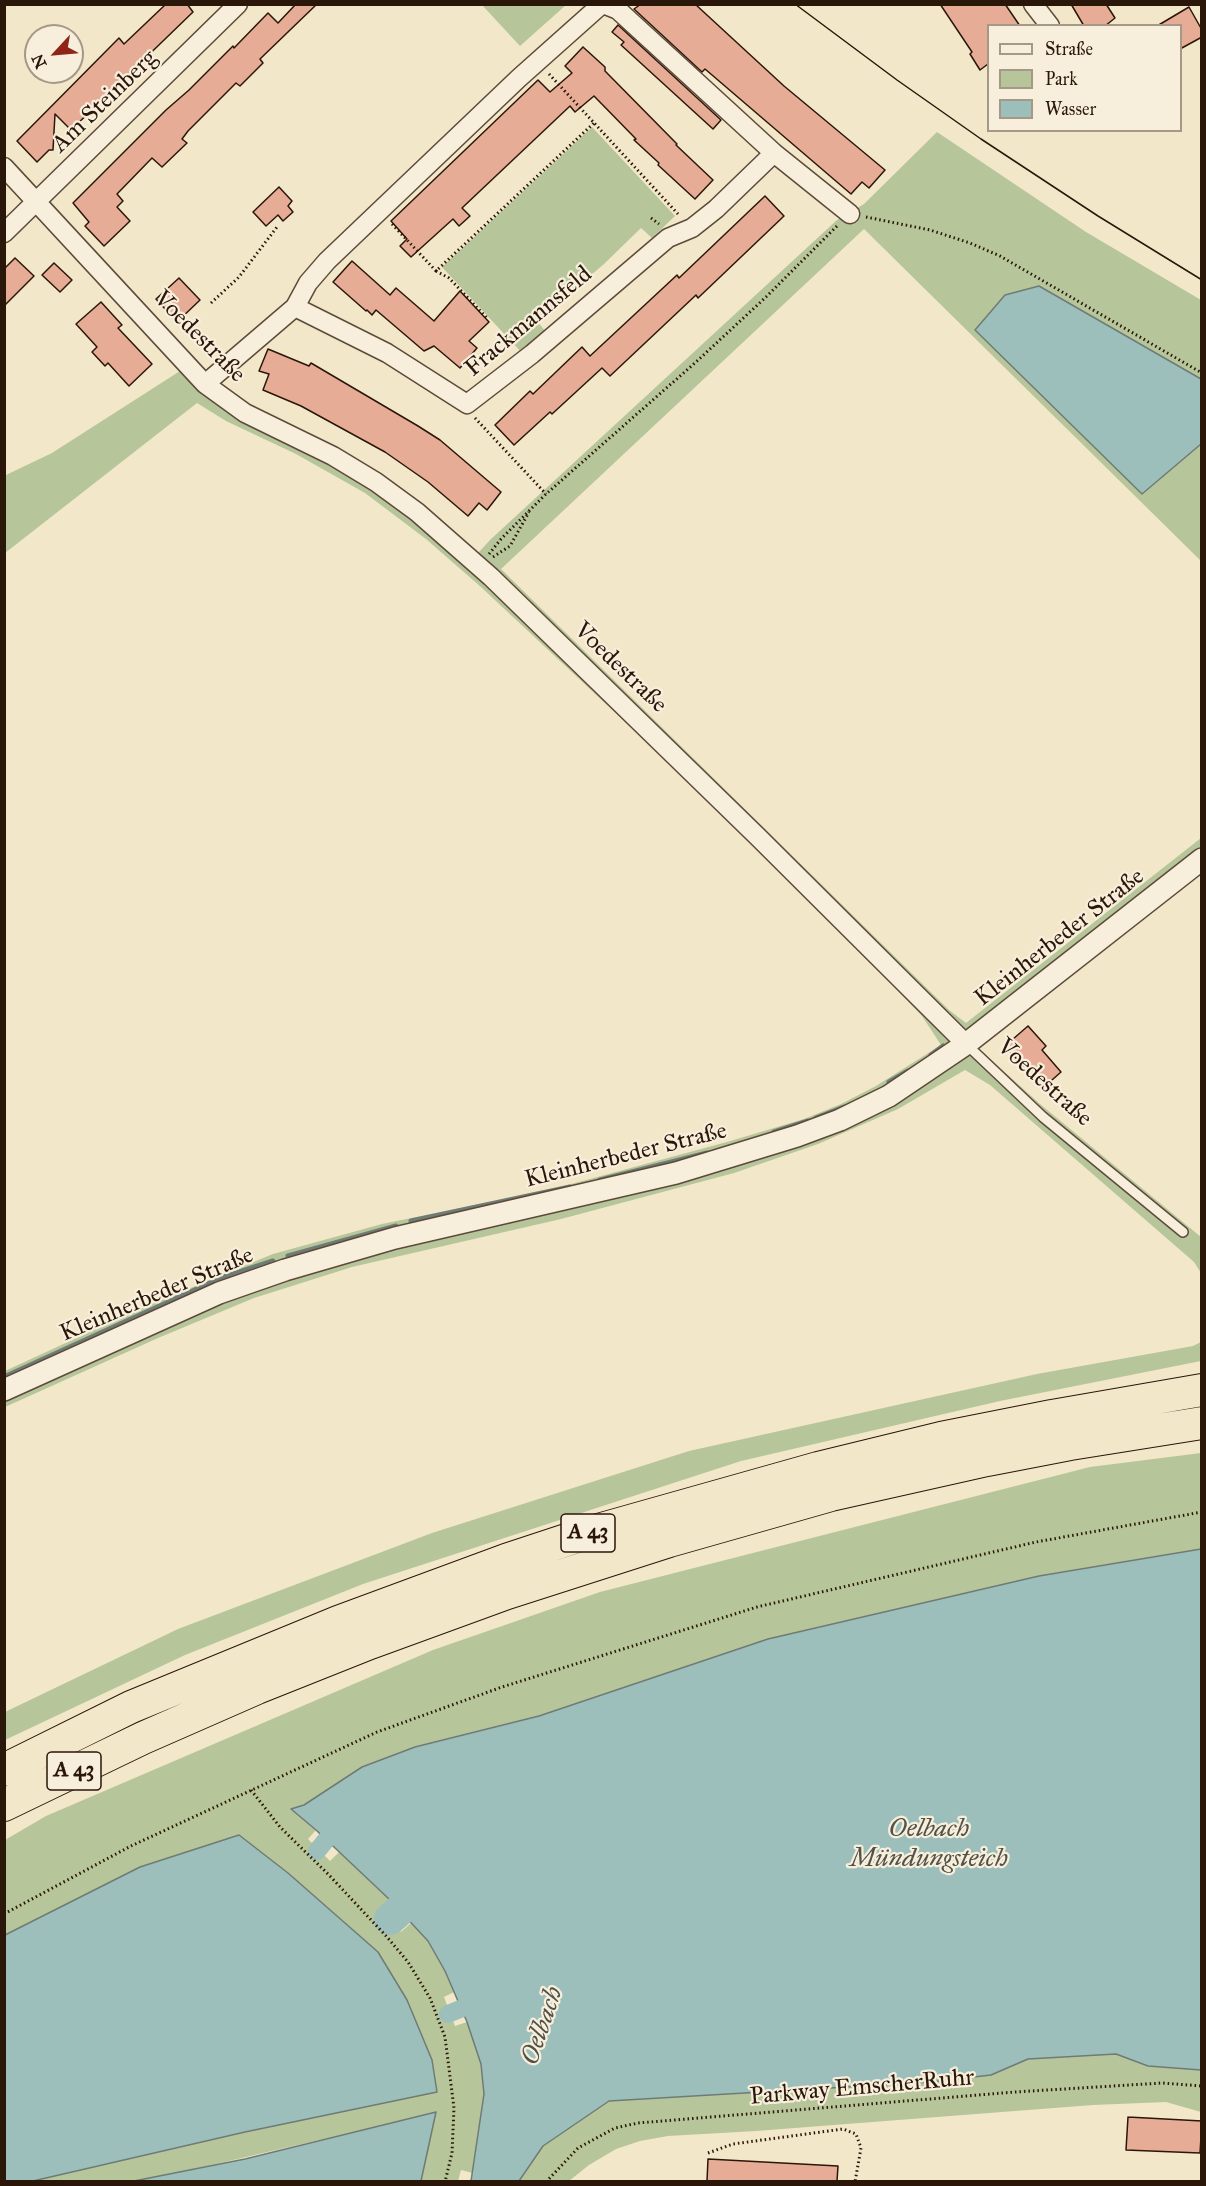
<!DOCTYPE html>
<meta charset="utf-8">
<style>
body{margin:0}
#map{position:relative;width:1206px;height:2186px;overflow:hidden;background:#f2e7c9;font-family:"IM FELL Great Primer",serif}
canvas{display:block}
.frame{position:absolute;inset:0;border:6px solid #2b160a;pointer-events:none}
.legend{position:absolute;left:987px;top:24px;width:195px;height:108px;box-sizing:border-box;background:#f7efdc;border:2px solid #a59888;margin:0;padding:8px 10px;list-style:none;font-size:18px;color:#2b160a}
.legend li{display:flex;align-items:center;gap:12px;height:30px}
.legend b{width:30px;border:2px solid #a59888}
.north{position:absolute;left:24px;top:24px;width:60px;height:60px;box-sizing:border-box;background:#f7efdc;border:2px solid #a59888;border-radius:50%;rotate:244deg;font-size:16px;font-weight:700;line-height:24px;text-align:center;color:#2b160a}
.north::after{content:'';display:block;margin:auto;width:21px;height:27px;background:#8f2418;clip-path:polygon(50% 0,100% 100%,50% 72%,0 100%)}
</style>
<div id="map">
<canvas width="1206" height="2186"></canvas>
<div class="frame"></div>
<ul class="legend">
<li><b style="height:8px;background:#f7efdc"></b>Straße</li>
<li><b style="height:16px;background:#b6c69a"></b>Park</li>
<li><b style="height:16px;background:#9cbfbc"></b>Wasser</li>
</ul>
<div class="north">N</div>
</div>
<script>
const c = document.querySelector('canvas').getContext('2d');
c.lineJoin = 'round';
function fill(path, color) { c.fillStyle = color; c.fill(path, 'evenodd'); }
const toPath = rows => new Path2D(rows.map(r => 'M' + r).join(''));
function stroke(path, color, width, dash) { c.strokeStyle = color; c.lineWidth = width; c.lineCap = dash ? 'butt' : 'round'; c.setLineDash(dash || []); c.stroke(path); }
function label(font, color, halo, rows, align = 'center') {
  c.font = font + ' "IM FELL Great Primer",serif'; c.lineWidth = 4.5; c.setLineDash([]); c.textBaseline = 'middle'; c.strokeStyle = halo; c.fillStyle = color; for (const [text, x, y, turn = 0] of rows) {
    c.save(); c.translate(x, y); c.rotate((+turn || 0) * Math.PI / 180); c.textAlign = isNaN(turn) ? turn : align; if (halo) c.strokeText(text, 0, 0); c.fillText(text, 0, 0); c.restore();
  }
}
fill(toPath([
 [482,5,566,5,520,46],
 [592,127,675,216,652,238,641,228,604,264,537,321,546,332,521,352,442,267],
 [937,132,1086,232,1201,300,1201,379,1039,286,1142,494,1201,444,1201,561,864,229,501,569,949,1010,966,1023,1201,838,1201,869,977,1047,1040,1104,1201,1237,1201,1273,1194,1262,990,1085,965,1070,898,1109,818,1144,734,1173,561,1219,352,1267,254,1298,158,1338,5,1407,5,1371,137,1310,273,1254,382,1224,549,1190,727,1142,804,1119,841,1104,876,1086,941,1045,922,1016,883,975,686,779,481,587,426,539,365,493,296,454,226,421,197,403,5,553,4,474,6,475,52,453,180,371,197,389,216,404,333,465,405,512,468,564,490,540,837,220,864,204],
 [1201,1342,1201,1361,1000,1401,741,1461,363,1584,185,1655,5,1740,5,1712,178,1629,432,1533,689,1451,1037,1374,1193,1346],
 [1201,1453,1201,1549,1039,1576,768,1639,539,1716,415,1747,293,1810,316,1830,308,1839,330,1861,339,1852,389,1899,379,1908,401,1932,411,1923,428,1941,445,1971,454,1992,444,1997,455,2026,467,2022,481,2064,484,2094,473,2173,461,2170,458,2181,421,2181,435,2113,143,2181,33,2181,245,2132,436,2092,432,2060,407,2000,378,1952,288,1873,239,1835,140,1867,5,1935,5,1840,46,1816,433,1650,600,1592,1090,1467],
 [1116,2054,1148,2066,1201,2070,1201,2112,1166,2102,1093,2105,756,2131,668,2136,640,2141,616,2149,589,2165,569,2181,519,2182,543,2146,609,2101,931,2082,991,2075,1028,2059]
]), '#b6c69a');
const water = toPath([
 [1039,286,1201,379,1201,444,1142,494,975,330,1005,295,1039,286],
 [1201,1549,1201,2070,1148,2066,1116,2054,1028,2059,991,2075,931,2082,609,2101,543,2146,519,2181,471,2181,484,2094,481,2064,467,2022,445,1971,428,1941,389,1899,316,1830,291,1809,304,1805,362,1767,415,1747,539,1716,768,1639,1039,1576,1201,1549],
 [239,1835,288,1873,378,1952,407,2000,432,2060,437,2092,245,2132,33,2181,5,2181,5,1935,140,1867,239,1835],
 [436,2112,421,2181,134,2181,245,2159,436,2112]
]);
fill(water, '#9cbfbc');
stroke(water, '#6f7b75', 1.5);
stroke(toPath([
 [931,1055,943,1046],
 [889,1082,908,1071],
 [816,1118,844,1107],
 [774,1132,808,1121],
 [600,1180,707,1153],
 [411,1221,570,1187],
 [288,1256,396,1226],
 [4,1377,221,1278,273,1261]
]), '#6f7b75', 5);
stroke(toPath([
 [317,1851,326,1840],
 [448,2014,482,2000]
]), '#9cbfbc', 18);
stroke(toPath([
 [390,1919,399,1911]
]), '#9cbfbc', 32);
const building = toPath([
 [166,4,187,4,193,12,71,130,55,114,53,150,49,150,37,162,17,141,119,38,124,44,166,4],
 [296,4,317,4,260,59,263,63,240,86,236,83,188,131,182,139,187,143,162,167,152,158,117,194,123,201,117,207,130,221,104,246,85,226,89,222,73,203,166,110,189,90,233,46,234,48,268,13,278,23,296,4],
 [641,4,695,4,784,86,885,170,869,188,862,182,851,194,705,69,702,72,634,9,641,4],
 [940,4,1005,4,1020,26,988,26,988,64,980,70,970,54,972,52,940,4],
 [1071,4,1106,4,1115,18,1105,26,1084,26,1071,4],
 [1189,7,1202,30,1202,37,1180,49,1180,26,1157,26,1189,7],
 [618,25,721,120,713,129,621,45,624,42,612,32,618,25],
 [583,47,605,67,605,71,677,144,676,145,713,180,695,199,658,165,659,163,634,140,636,139,594,96,575,112,570,106,462,208,470,216,459,226,453,219,411,257,400,246,407,239,391,221,538,80,550,92,572,73,565,66,583,47],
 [279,187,292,201,288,206,293,212,283,221,278,215,266,226,253,212,279,187],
 [765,196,784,216,698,298,696,295,610,376,602,368,552,414,550,412,514,445,495,425,530,391,533,394,582,347,590,356,677,275,679,278,765,196],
 [15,258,34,276,4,306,4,269,15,258],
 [352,261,390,295,396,288,434,321,460,291,489,322,469,341,477,348,460,368,434,346,424,351,376,310,372,315,367,310,366,311,333,282,352,261],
 [54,263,72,280,60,292,42,275,54,263],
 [179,278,200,300,177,322,156,299,179,278],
 [101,302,122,325,118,328,152,364,129,386,108,363,105,366,92,352,97,347,76,324,101,302],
 [268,349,309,366,311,363,418,426,440,440,501,492,487,510,479,503,468,516,428,482,385,452,301,406,263,390,269,374,259,371,268,349],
 [1028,1026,1046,1046,1042,1050,1061,1072,1043,1088,1005,1046,1028,1026],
 [1128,2117,1202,2121,1200,2153,1126,2150,1128,2117],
 [708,2159,838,2166,837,2181,707,2181,708,2159]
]);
fill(building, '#e7ac96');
stroke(building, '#2b160a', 1.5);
const service = toPath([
 [966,1044,1043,1117,1183,1232]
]);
const minor = toPath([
 [602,4,519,78,327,261,308,283,295,307,387,353,467,404,532,354,668,238,692,228,716,209,774,153],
 [603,4,618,10,774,153,850,214],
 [1033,4,1050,26],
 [4,167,205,384,245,413,333,456,376,482,417,512,491,577,758,837,966,1044],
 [4,233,238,4],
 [205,384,295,307]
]);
const tertiary = toPath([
 [4,1390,219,1293,285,1270,395,1238,676,1173,797,1136,840,1120,889,1096,966,1044,1202,859]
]);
const motorway = toPath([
 [4,1770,131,1707,338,1622,506,1560,591,1532,818,1468,941,1438,1052,1416,1202,1390],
 [4,1805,143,1738,257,1688,370,1643,507,1593,669,1541,831,1495,987,1460,1070,1444,1202,1423]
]);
stroke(service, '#5d4a3a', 12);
stroke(minor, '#5d4a3a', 21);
stroke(tertiary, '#5d4a3a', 24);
stroke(motorway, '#2b160a', 34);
stroke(toPath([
 [549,74,678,214],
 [866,217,930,230,970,243,1000,256,1202,373],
 [651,218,659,224],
 [392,224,436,271,595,122],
 [436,271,449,278,487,318],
 [211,303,239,277,277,227],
 [475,418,546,494],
 [489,554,501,539,546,494,696,362,766,297,837,226],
 [493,557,510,546,529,512],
 [251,1790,280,1827,329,1875,387,1937,408,1962,430,1998,445,2037,454,2108,452,2153,445,2182],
 [4,1914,131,1846,377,1732,502,1687,757,1607,1036,1542,1202,1512],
 [708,2153,733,2144,843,2129,856,2134,861,2148,855,2182],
 [546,2182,578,2148,615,2128,638,2123,1015,2092,1162,2083,1202,2086]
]), '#2b160a', 3, [1.5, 3]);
stroke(service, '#f7efdc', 9);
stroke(minor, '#f7efdc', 18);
stroke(tertiary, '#f7efdc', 21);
stroke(motorway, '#f2e7c9', 32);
stroke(toPath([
 [795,4,897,80,981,139,1098,216,1202,280]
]), '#2b160a', 1.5);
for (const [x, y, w] of [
 [588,1533,54],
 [74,1771,54]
]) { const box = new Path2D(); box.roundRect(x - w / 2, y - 19, w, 38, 4.5); c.fillStyle = '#f7efdc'; c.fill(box); stroke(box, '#2b160a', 1.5); }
label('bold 22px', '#2b160a', null, [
 ["A 43",588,1533],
 ["A 43",74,1771]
]);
label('24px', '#2b160a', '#f7efdc', [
 ["Am Steinberg",105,102,-44],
 ["Frackmannsfeld",529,322,-40],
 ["Voedestraße",199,337,45],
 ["Voedestraße",620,668,44],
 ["Kleinherbeder Straße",1060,938,-38],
 ["Voedestraße",1044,1083,42],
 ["Kleinherbeder Straße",626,1156,-14],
 ["Kleinherbeder Straße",157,1295,-23],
 ["Parkway EmscherRuhr",862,2088,-5]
]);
label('italic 26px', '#535148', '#f7efdc', [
 ["Oelbach",929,1830],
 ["Mündungsteich",929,1860],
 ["Oelbach",543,2026,-71]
]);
</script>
